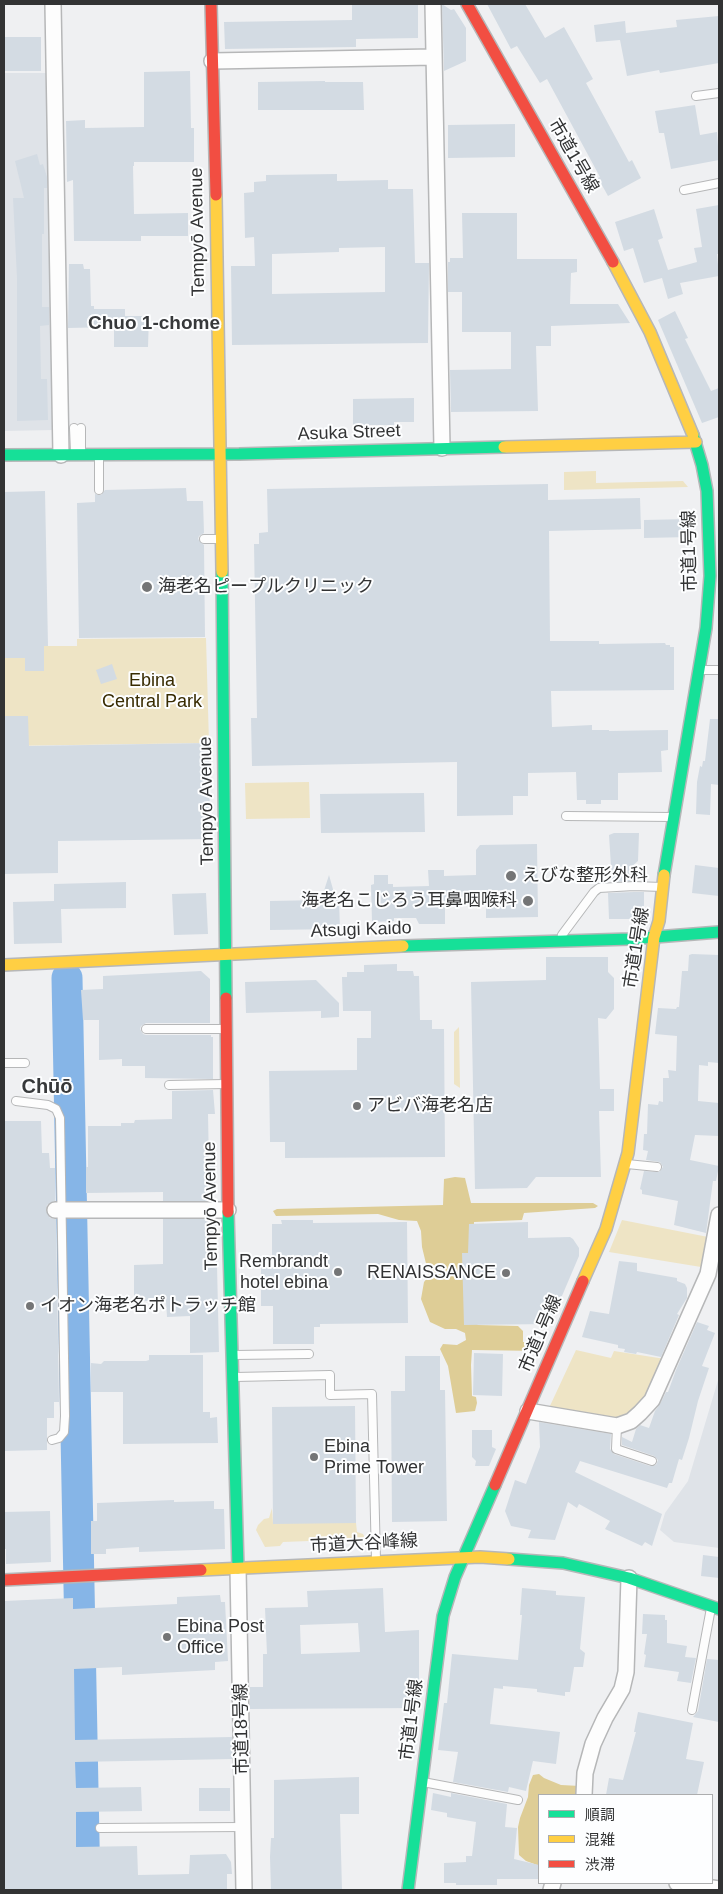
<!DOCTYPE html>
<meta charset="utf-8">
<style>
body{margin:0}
#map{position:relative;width:723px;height:1894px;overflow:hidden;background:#eff0f2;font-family:Helvetica,"Noto Sans JP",sans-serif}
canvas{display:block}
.frame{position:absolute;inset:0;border:5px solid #323334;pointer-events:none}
.legend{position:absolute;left:538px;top:1794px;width:175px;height:90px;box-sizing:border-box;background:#fdfeff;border:1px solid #acadae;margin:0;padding:6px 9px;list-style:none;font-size:15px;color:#323334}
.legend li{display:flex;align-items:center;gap:10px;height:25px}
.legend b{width:25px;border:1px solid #acadae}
</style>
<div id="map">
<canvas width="723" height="1894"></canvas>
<div class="frame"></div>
<ul class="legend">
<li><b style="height:6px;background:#16e098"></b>順調</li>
<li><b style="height:6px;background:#ffcf43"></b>混雑</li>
<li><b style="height:6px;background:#f24e42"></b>渋滞</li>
</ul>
</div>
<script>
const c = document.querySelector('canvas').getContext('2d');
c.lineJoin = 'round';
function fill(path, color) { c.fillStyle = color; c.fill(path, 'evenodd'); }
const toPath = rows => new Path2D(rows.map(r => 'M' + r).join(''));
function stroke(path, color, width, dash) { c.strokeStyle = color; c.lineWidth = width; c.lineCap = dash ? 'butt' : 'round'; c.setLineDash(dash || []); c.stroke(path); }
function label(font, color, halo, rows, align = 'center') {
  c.font = font + ' Helvetica,"Noto Sans JP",sans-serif'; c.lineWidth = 4; c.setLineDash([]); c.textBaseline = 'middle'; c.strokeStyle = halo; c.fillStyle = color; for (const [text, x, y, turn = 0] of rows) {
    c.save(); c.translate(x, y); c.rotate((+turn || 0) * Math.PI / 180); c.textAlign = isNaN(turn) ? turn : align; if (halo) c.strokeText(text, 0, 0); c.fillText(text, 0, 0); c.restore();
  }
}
fill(toPath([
 [4,73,48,73,55,430,4,431],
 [719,1377,719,1548,674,1542,660,1530,665,1513,688,1481]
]), '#dfe3e8');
fill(toPath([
 [596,471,596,483,683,481,688,487,564,490,564,472],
 [206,638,209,743,4,746,4,658,33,658,33,646,77,646,77,639],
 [309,782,310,818,246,819,245,783],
 [459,1027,460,1088,454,1084,454,1032],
 [622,1220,708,1237,701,1267,609,1252],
 [576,1350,611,1358,614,1351,665,1359,649,1395,639,1408,618,1420,549,1408],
 [272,1508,273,1523,356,1523,357,1532,363,1534,365,1538,361,1539,283,1542,280,1546,265,1547,256,1530,258,1525,264,1519,269,1518]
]), '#eee4c5');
fill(toPath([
 [455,1177,465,1178,471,1203,593,1203,598,1206,595,1208,524,1213,522,1220,474,1222,475,1322,478,1325,518,1326,523,1331,523,1342,540,1343,543,1345,541,1351,472,1350,471,1365,472,1396,476,1397,477,1403,475,1411,456,1413,448,1366,440,1349,443,1344,457,1345,466,1340,465,1333,456,1329,445,1329,430,1322,421,1299,424,1282,429,1276,422,1247,421,1231,417,1221,399,1220,378,1214,276,1216,273,1211,277,1209,443,1205,444,1179],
 [539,1774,544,1778,561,1785,580,1786,580,1795,539,1795,539,1865,537,1865,526,1861,519,1855,518,1827,520,1818,528,1797,529,1785,533,1775]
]), '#decd96');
stroke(toPath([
 [67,978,85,1890]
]), '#86b5e7', 31);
fill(toPath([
 [352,4,418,4,418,38,356,39,356,47,225,49,224,22,352,20],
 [442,4,451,10,454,9,466,28,466,61,444,71],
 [487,4,525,4,545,38,564,27,593,79,586,83,629,162,632,160,641,178,608,196,598,178,600,177,547,79,540,83,517,46,511,49],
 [719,16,719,63,684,69,660,73,659,70,627,76,620,40,596,42,594,25,625,21,626,33,677,27,676,20],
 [4,37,41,37,41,71,4,71],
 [190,71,191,128,194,128,194,162,134,162,134,166,133,166,134,214,188,213,188,236,141,236,141,241,74,241,73,180,67,182,66,121,85,120,85,128,144,127,144,72],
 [325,81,325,82,363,82,364,110,258,110,258,82],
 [695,105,700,135,717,132,719,160,671,169,664,133,659,133,655,111],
 [515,124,515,157,448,158,448,125],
 [37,154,40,165,43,164,47,177,47,188,44,188,44,234,42,234,42,307,49,307,49,325,40,326,41,379,47,379,48,420,17,421,17,278,13,198,24,198,15,161],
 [337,174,337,181,388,180,388,189,413,189,415,263,429,263,428,343,232,345,231,266,255,266,254,237,245,238,244,193,254,192,254,182,266,181,266,175],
 [385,247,385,292,272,294,272,254,339,252,339,248],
 [719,205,719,254,717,254,719,276,680,283,683,294,668,299,662,278,644,283,633,248,624,251,615,222,654,209,663,238,658,240,668,270,697,262,694,248,702,247,696,209],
 [462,213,517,213,517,259,577,259,577,272,571,273,570,304,618,304,630,323,551,326,551,346,536,346,538,411,451,412,450,370,511,369,511,332,462,332,462,292,448,292,448,262,450,262,450,258,463,258],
 [69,264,83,264,84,269,90,269,91,306,94,306,94,309,125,309,125,316,149,316,148,347,114,347,114,327,68,328],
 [675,311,688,338,685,339,711,391,719,388,719,417,702,423,658,320],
 [414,398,414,422,394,422,394,425,353,425,353,399],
 [548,484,548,500,640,498,641,529,549,531,550,641,599,641,599,644,665,643,666,645,670,645,670,647,674,647,674,690,551,691,552,727,592,725,592,730,609,730,609,731,668,730,668,750,661,751,662,772,618,773,618,800,601,800,601,804,586,804,586,800,577,800,576,772,528,773,528,796,513,796,513,815,457,816,457,762,252,766,251,718,257,718,254,544,259,544,259,533,268,532,267,489],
 [186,488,187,501,203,501,204,533,199,536,198,539,204,545,205,637,79,638,77,503,95,502,95,494,101,495,105,490],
 [45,491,48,646,44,646,44,671,25,671,25,658,4,658,4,492],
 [690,519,690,537,644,538,644,520],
 [112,664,117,679,101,684,96,670],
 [4,716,28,716,29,746,209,743,210,839,58,841,58,873,4,874],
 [710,719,719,719,719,785,711,784,710,815,696,814,697,782,700,766,702,767,703,761,705,761],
 [424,793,425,832,321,833,320,794],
 [614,833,639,833,638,861,631,867,631,881,612,882,609,835],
 [537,844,538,917,486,918,486,904,445,905,445,924,419,924,416,918,394,918,394,921,372,922,371,885,374,884,374,875,388,875,388,884,393,884,393,887,429,886,428,870,444,870,444,876,476,875,476,850,480,845],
 [695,865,719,868,719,896,692,893],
 [329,875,336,900,339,900,340,929,270,930,270,901,321,900],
 [126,882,126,908,61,909,62,943,14,944,13,902,54,901,54,884],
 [634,892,644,892,644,909,636,909,636,919,609,919,608,893],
 [206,893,208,934,174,935,172,894],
 [692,954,719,955,719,1063,708,1062,708,1066,699,1065,698,1101,719,1103,719,1136,695,1135,690,1160,719,1166,716,1181,713,1181,706,1233,674,1225,678,1201,642,1194,642,1190,640,1189,644,1171,659,1172,663,1167,660,1162,646,1160,648,1151,643,1150,644,1134,647,1134,648,1104,658,1105,659,1101,663,1102,663,1078,669,1078,668,1070,676,1071,677,1036,655,1034,658,1008,676,1009,677,1007,679,1007,682,971,688,971,689,955],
 [546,957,608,957,608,972,614,978,614,1009,606,1019,598,1018,600,1089,614,1089,614,1111,599,1111,601,1177,536,1177,527,1188,475,1189,471,982,546,980],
 [397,964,397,971,413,971,414,976,419,976,420,1020,432,1020,432,1029,444,1029,445,1157,285,1158,285,1142,270,1142,269,1071,357,1070,357,1038,371,1038,371,1011,343,1011,342,977,347,977,347,972,364,972,364,965],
 [201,971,210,979,210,1023,146,1023,141,1026,140,1029,143,1034,146,1035,211,1035,211,1037,213,1037,213,1079,145,1078,145,1066,122,1066,122,1059,99,1060,99,1020,83,1020,81,990,103,989,103,976],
 [316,980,339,1003,339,1017,321,1018,321,1011,246,1013,245,982],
 [213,1090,215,1114,208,1114,209,1165,215,1165,215,1192,210,1192,210,1201,163,1201,163,1192,86,1193,86,1167,88,1167,88,1126,121,1126,121,1123,134,1123,135,1120,172,1119,172,1091],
 [4,1121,41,1121,42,1153,49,1153,50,1168,55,1168,55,1201,47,1205,46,1210,50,1218,56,1219,59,1402,54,1402,54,1418,47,1418,47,1450,4,1451],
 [163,1219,210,1219,210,1222,216,1222,219,1352,190,1353,190,1316,167,1317,166,1301,134,1301,134,1265,163,1264],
 [281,1220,313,1220,313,1223,407,1222,408,1323,320,1324,320,1327,314,1327,314,1344,273,1344,273,1306,261,1306,261,1265,272,1265,272,1224,282,1224],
 [528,1222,528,1238,570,1237,573,1239,579,1248,579,1256,550,1324,464,1325,462,1253,468,1253,469,1224],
 [619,1261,637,1263,637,1271,677,1278,677,1281,685,1284,687,1288,687,1298,677,1314,679,1315,661,1357,637,1352,636,1354,624,1352,625,1349,618,1348,618,1345,582,1337,590,1311,609,1314],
 [697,1322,709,1326,707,1330,715,1333,702,1366,709,1368,698,1401,689,1438,682,1460,679,1459,672,1483,669,1483,667,1488,580,1461,575,1472,662,1514,652,1546,645,1542,642,1546,605,1529,610,1521,579,1504,577,1508,568,1502,555,1540,528,1538,531,1530,511,1526,505,1511,515,1480,526,1484,540,1447,539,1422,611,1434,610,1449,614,1454,650,1466,656,1465,658,1460,654,1456,622,1445,622,1437,632,1442,636,1429,640,1425,649,1428,655,1411,660,1404,666,1392,668,1392,676,1370],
 [474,1353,503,1354,502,1396,473,1395],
 [149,1355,203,1355,203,1412,210,1412,210,1418,217,1417,218,1443,123,1444,123,1392,91,1392,91,1363,101,1364,104,1361,146,1361,149,1360],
 [405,1356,440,1356,440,1390,445,1390,447,1521,392,1522,391,1391,405,1391],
 [355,1406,356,1523,273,1524,272,1407],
 [472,1430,492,1430,492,1447,496,1449,489,1466,475,1466,476,1461,472,1457],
 [174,1500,174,1502,214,1501,214,1509,224,1509,225,1549,139,1552,139,1547,106,1549,106,1554,91,1554,91,1521,97,1521,97,1503],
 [50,1511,51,1562,6,1564,6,1549,4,1549,4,1512],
 [703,1555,719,1557,719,1578,701,1576],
 [383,1588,385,1632,419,1630,419,1708,250,1709,250,1687,263,1687,263,1654,267,1654,265,1608,308,1607,307,1591],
 [358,1623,360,1652,301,1654,300,1625],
 [522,1588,556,1591,556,1595,585,1597,580,1649,585,1653,583,1667,574,1667,570,1692,565,1692,565,1696,537,1692,537,1689,503,1686,503,1689,494,1688,490,1724,560,1732,556,1764,533,1761,526,1791,509,1787,508,1792,453,1782,458,1752,438,1750,444,1703,447,1703,452,1654,518,1660,522,1615,520,1615],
 [220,1595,221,1602,225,1602,228,1661,215,1662,215,1670,122,1675,122,1667,74,1669,75,1740,232,1737,232,1759,75,1762,76,1788,141,1787,142,1811,76,1812,76,1847,137,1846,138,1875,189,1874,190,1855,226,1854,231,1862,232,1874,227,1874,227,1890,4,1890,4,1601,73,1598,73,1609,177,1604,177,1597],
 [643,1614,665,1615,665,1620,667,1620,667,1643,687,1646,685,1657,696,1658,691,1683,677,1681,679,1672,644,1667,646,1655,644,1654,647,1634,642,1634],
 [707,1659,719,1660,719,1722,693,1717,698,1711],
 [638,1712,693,1723,686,1759,704,1762,697,1795,606,1795,609,1778,623,1780,636,1732,634,1732],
 [359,1777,359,1814,340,1814,342,1890,271,1890,270,1857,271,1838,274,1838,274,1780],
 [199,1788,230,1788,230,1811,199,1811],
 [433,1793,451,1797,451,1793,507,1804,505,1827,517,1828,514,1859,539,1865,539,1879,497,1879,497,1885,456,1885,456,1883,444,1883,444,1863,466,1862,466,1856,472,1856,476,1822,447,1817,447,1813,431,1810]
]), '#d3dbe3');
const lane = toPath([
 [696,96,719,93],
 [684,190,719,183],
 [74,428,75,452],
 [81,428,81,454],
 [99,457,99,490],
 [204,539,219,539],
 [701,670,719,670],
 [566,816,672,817],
 [562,935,594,892,599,888,634,886,662,887],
 [146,1029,225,1029],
 [4,1063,25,1063],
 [169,1085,225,1084],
 [16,1101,48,1105,56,1109,60,1118,65,1416,64,1432,59,1438,52,1440],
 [627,1164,657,1167],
 [234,1355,309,1354],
 [235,1377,330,1375,330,1395,372,1394,376,1560],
 [617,1426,616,1449,652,1461],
 [692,1710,711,1608],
 [423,1782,518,1800],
 [100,1828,243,1827]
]);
const street = toPath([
 [53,4,61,455],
 [433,4,442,448],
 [212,61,434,57],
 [55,1210,228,1210],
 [528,1411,617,1426,631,1421,640,1413,652,1400,708,1274,719,1215],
 [238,1568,244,1890],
 [584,1795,585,1773,593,1744,605,1718,622,1689,626,1672,629,1578],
 [677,1883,719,1889],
 [551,1890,553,1883]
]);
const fast = toPath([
 [4,455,239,454,504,447],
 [222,572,226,998],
 [664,875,706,628,710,576,707,491,702,465,693,435],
 [403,946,630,939,719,932],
 [228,1212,238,1568],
 [509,1559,563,1563,629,1578,719,1609],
 [408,1890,443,1616,455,1577,495,1485]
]);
const slow = toPath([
 [216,195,222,572],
 [613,262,650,332,693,435],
 [504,447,696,442],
 [4,965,403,946],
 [583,1281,606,1229,628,1153,654,937,659,921,664,875],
 [201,1570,480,1557,509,1559]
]);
const jam = toPath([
 [211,4,216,195],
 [467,4,613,262],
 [226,998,228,1212],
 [495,1485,583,1281],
 [4,1580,201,1570]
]);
stroke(lane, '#b6b7b8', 10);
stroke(street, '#b6b7b8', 18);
stroke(fast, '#b6b7b8', 14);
stroke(slow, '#b6b7b8', 14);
stroke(jam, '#b6b7b8', 14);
stroke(lane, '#fdfdfd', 8);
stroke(street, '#fdfdfd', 15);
stroke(fast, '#16e098', 11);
stroke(slow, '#ffcf43', 11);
stroke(jam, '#f24e42', 11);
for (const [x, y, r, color] of [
 [147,587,6,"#747576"],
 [511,876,6,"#747576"],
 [528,901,6,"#747576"],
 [357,1106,5,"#747576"],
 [338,1272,5,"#747576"],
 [506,1273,5,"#747576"],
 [30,1306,5,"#747576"],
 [314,1457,5,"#747576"],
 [167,1637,5,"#747576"]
]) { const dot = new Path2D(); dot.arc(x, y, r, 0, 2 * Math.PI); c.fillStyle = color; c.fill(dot); stroke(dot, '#fdfeff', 2); }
label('18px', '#323334', '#fdfeff', [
 ["市道1号線",573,156,60],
 ["Tempyō Avenue",198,232,-91],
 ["Asuka Street",349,433,-2],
 ["市道1号線",690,551,-91],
 ["Tempyō Avenue",207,801,-91],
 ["Atsugi Kaido",361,930,-2],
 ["市道1号線",637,948,-81],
 ["Tempyō Avenue",211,1206,-91],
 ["市道1号線",541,1334,-67],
 ["市道大谷峰線",364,1544,-3],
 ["市道1号線",412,1720,-83],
 ["市道18号線",242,1729,-91]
]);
label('18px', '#323334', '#fdfeff', [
 ["海老名ピープルクリニック",158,587],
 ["えびな整形外科",522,876],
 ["海老名こじろう耳鼻咽喉科",517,901,"right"],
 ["アビバ海老名店",367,1106],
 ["Rembrandt",328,1262,"right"],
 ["hotel ebina",328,1283,"right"],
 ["RENAISSANCE",496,1273,"right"],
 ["イオン海老名ポトラッチ館",40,1306],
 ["Ebina",324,1447],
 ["Prime Tower",324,1468],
 ["Ebina Post",177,1627],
 ["Office",177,1648]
], 'left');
label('18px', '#382b00', '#fdfeff', [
 ["Ebina",152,681],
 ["Central Park",152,702]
]);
label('bold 19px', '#37393b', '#fdfeff', [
 ["Chuo 1-chome",154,324]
]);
label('bold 20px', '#37393b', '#fdfeff', [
 ["Chūō",47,1087]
]);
</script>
